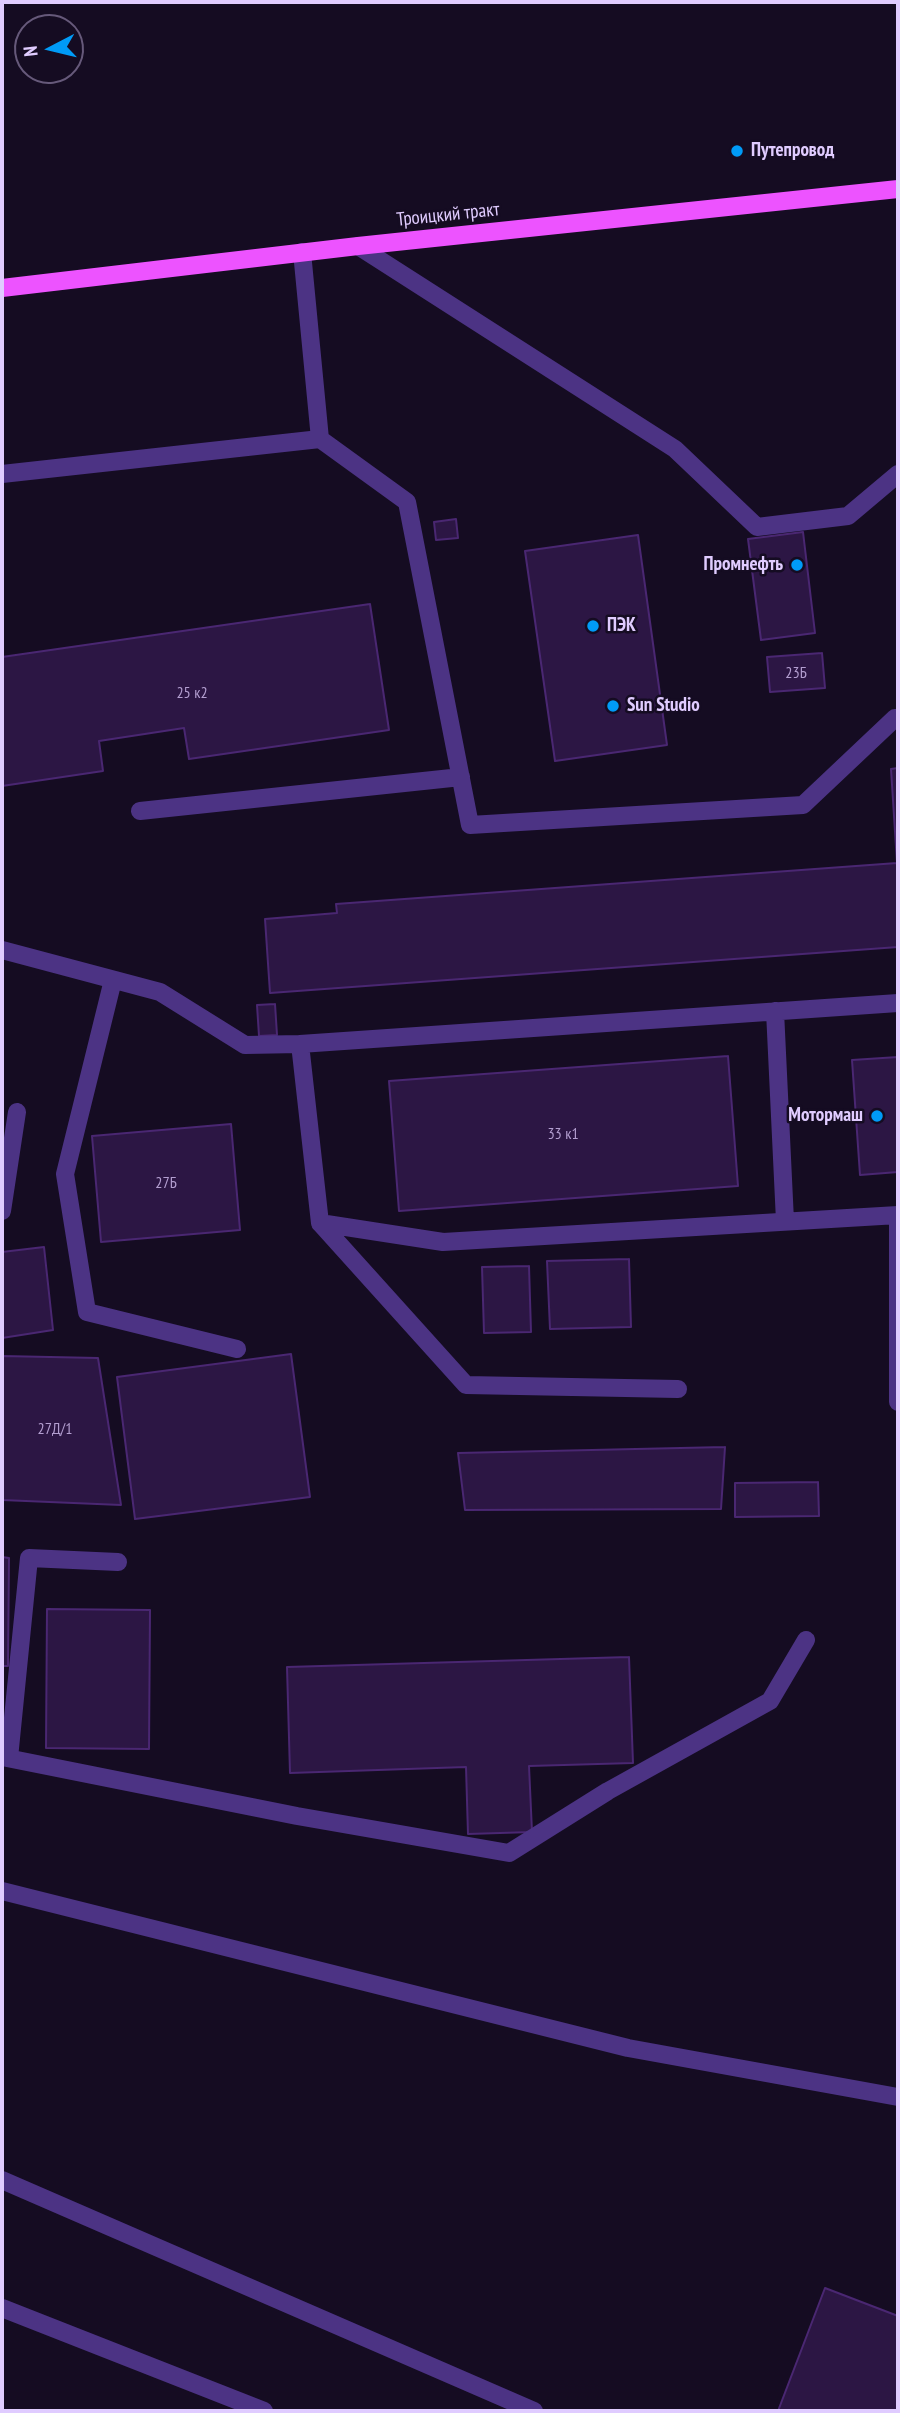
<!DOCTYPE html>
<meta charset="utf-8">
<style>
body{margin:0}
#map{position:relative;width:900px;height:2413px;overflow:hidden;background:#150c22;font-family:"PT Sans Narrow",sans-serif}
canvas{display:block}
.frame{position:absolute;inset:0;border:4px solid #e0ccff;pointer-events:none}
.north{position:absolute;left:14px;top:14px;width:70px;height:70px;box-sizing:border-box;background:#150c22;border:2px solid #66597a;border-radius:50%;rotate:263deg;font-size:19px;font-weight:700;line-height:28px;text-align:center;color:#e0ccff}
.north::after{content:'';display:block;margin:auto;width:24px;height:32px;background:#009bf7;clip-path:polygon(50% 0,100% 100%,50% 72%,0 100%)}
</style>
<div id="map">
<canvas width="900" height="2413"></canvas>
<div class="frame"></div>
<div class="north">N</div>
</div>
<script>
const c = document.querySelector('canvas').getContext('2d');
c.lineJoin = 'round';
function fill(path, color) { c.fillStyle = color; c.fill(path, 'evenodd'); }
const toPath = rows => new Path2D(rows.map(r => 'M' + r).join(''));
function stroke(path, color, width, dash) { c.strokeStyle = color; c.lineWidth = width; c.lineCap = dash ? 'butt' : 'round'; c.setLineDash(dash || []); c.stroke(path); }
function label(font, color, halo, rows, align = 'center') {
  c.font = font + ' "PT Sans Narrow",sans-serif'; c.lineWidth = 5; c.setLineDash([]); c.textBaseline = 'middle'; c.strokeStyle = halo; c.fillStyle = color; for (const [text, x, y, turn = 0] of rows) {
    c.save(); c.translate(x, y); c.rotate((+turn || 0) * Math.PI / 180); c.textAlign = isNaN(turn) ? turn : align; if (halo) c.strokeText(text, 0, 0); c.fillText(text, 0, 0); c.restore();
  }
}
const building = toPath([
 [456,519,458,538,436,540,434,522,456,519],
 [803,532,815,633,761,640,748,539,803,532],
 [638,535,667,745,555,761,525,551,638,535],
 [370,604,389,730,189,759,184,728,99,741,103,771,2,786,2,657,370,604],
 [822,653,825,688,770,692,767,657,822,653],
 [898,768,898,947,270,993,265,919,337,913,336,904,897,863,891,769,898,768],
 [275,1004,277,1035,259,1036,257,1005,275,1004],
 [728,1056,738,1186,399,1211,389,1081,728,1056],
 [898,1057,898,1172,860,1175,852,1060,898,1057],
 [231,1124,240,1230,101,1242,92,1136,231,1124],
 [44,1247,53,1330,2,1338,2,1252,44,1247],
 [629,1259,631,1327,550,1329,547,1261,629,1259],
 [529,1266,531,1332,484,1333,482,1267,529,1266],
 [291,1354,310,1497,135,1519,117,1377,291,1354],
 [2,1356,98,1358,121,1505,2,1500,2,1356],
 [725,1447,721,1509,465,1510,458,1453,725,1447],
 [818,1482,819,1516,735,1517,735,1483,818,1482],
 [2,1557,9,1558,8,1666,2,1666,2,1557],
 [47,1609,150,1610,149,1749,46,1748,47,1609],
 [629,1657,633,1763,529,1766,532,1832,468,1834,466,1767,290,1773,287,1667,629,1657],
 [825,2288,898,2316,898,2411,778,2411,825,2288]
]);
fill(building, '#2c1644');
stroke(building, '#4a2772', 2);
stroke(toPath([
 [358,246,675,449,757,527,848,516,898,474],
 [320,439,407,502,470,825,803,805,895,718,898,718],
 [2,474,320,439,302,252],
 [140,811,461,777],
 [2,950,160,992,245,1045,300,1044,898,1003],
 [113,980,65,1174,87,1312,237,1349],
 [775,1011,785,1221],
 [300,1044,320,1223,443,1242,898,1215],
 [2,1211,17,1112],
 [898,1215,898,1402],
 [320,1223,466,1385,678,1389],
 [2,1757,297,1816,509,1853,608,1791,770,1701,806,1640],
 [9,1758,29,1558,118,1562],
 [2,1891,628,2048,898,2097],
 [2,2180,534,2411],
 [2,2308,264,2411]
]), '#4c3384', 18);
stroke(toPath([
 [2,288,358,246,898,189]
]), '#ed53ff', 18);
for (const [x, y, r, color] of [
 [737,151,7,"#009bf7"],
 [797,565,7,"#009bf7"],
 [593,626,7,"#009bf7"],
 [613,706,7,"#009bf7"],
 [877,1116,7,"#009bf7"]
]) { const dot = new Path2D(); dot.arc(x, y, r, 0, 2 * Math.PI); c.fillStyle = color; c.fill(dot); stroke(dot, '#150c22', 2.5); }
label('16px', '#b39ed0', null, [
 ["23Б",796,673],
 ["25 к2",192,693],
 ["33 к1",563,1134],
 ["27Б",166,1183],
 ["27Д/1",55,1429]
]);
label('bold 19px', '#e0ccff', '#150c22', [
 ["Путепровод",751,151],
 ["Промнефть",783,565,"right"],
 ["ПЭК",607,626],
 ["Sun Studio",627,706],
 ["Мотормаш",863,1116,"right"]
], 'left');
label('19px', '#e0ccff', '#150c22', [
 ["Троицкий тракт",448,215,-6]
]);
</script>
